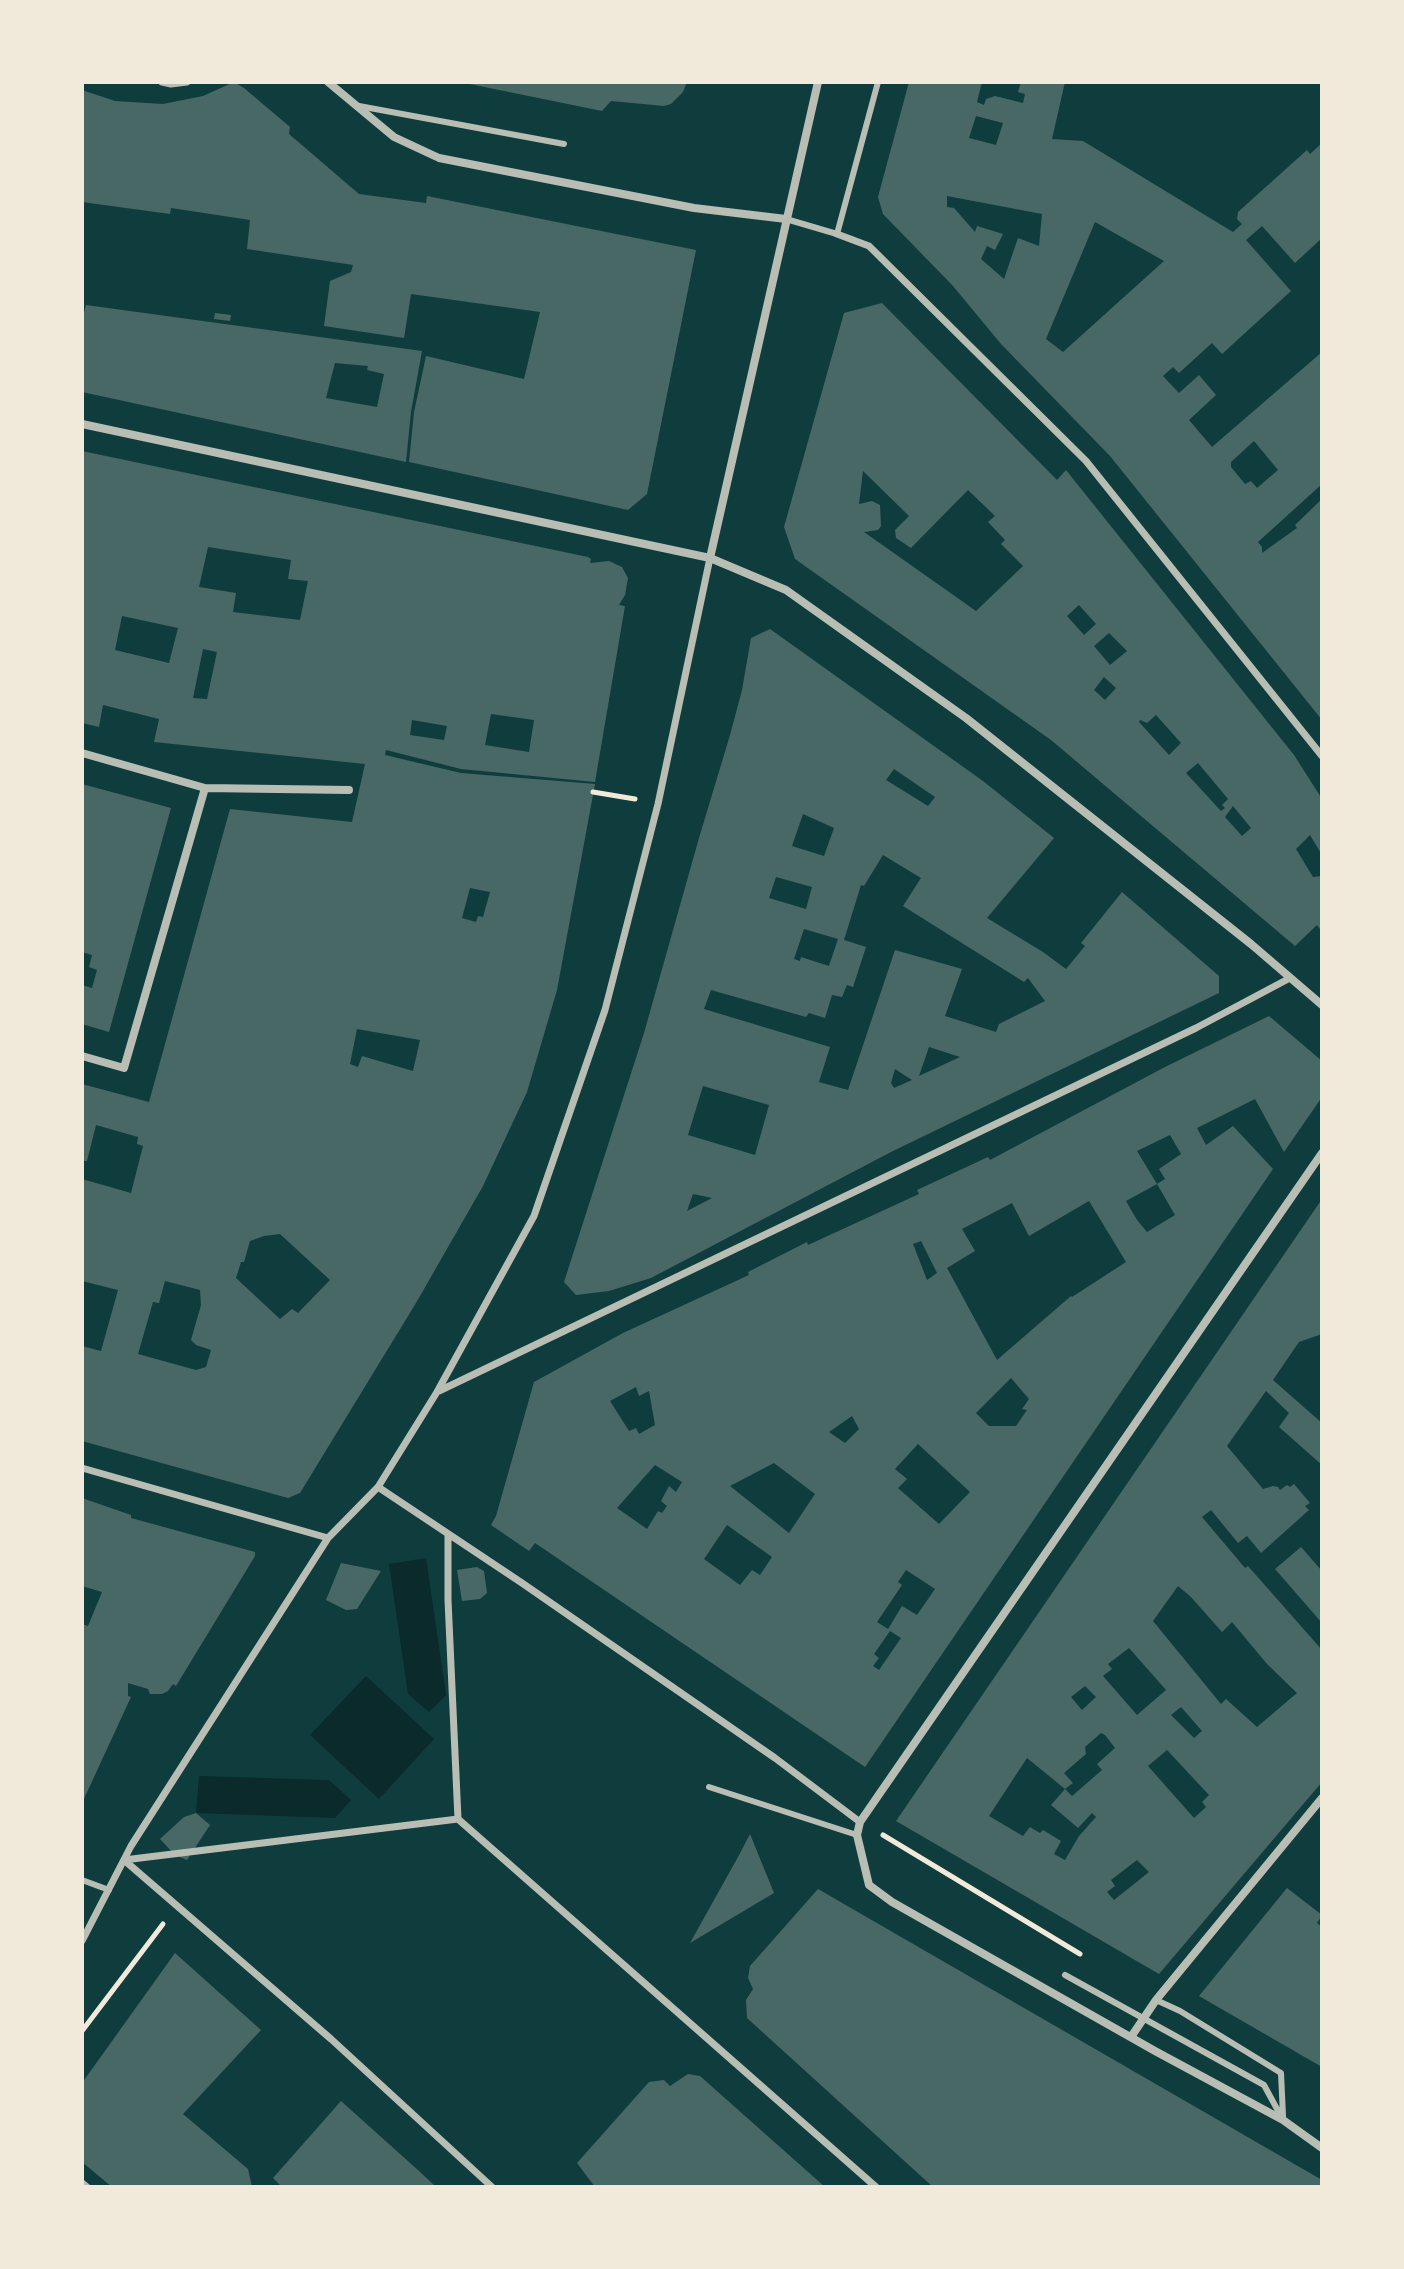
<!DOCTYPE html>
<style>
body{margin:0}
#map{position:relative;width:1404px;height:2269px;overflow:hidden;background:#0f3d3e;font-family:Montserrat,sans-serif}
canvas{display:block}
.frame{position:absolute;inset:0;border:84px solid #f1e9da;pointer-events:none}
</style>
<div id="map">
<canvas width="1404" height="2269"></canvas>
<div class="frame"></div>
</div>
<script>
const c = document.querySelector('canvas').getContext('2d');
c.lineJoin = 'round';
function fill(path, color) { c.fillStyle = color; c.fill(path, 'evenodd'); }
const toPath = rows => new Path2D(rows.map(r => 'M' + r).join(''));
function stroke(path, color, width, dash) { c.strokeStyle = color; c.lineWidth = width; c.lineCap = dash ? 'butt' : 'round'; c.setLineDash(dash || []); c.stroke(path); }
fill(toPath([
 [426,1558,446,1695,429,1712,408,1694,389,1564],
 [366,1676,434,1739,379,1799,310,1735],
 [199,1776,329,1780,351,1800,335,1818,196,1813]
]), '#0a2a2b');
fill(toPath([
 [234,82,244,88,290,127,289,134,359,194,426,203,427,196,696,250,647,494,628,510,409,462,414,412,426,356,524,379,540,312,411,294,404,338,324,326,330,281,351,272,353,265,247,249,250,220,171,208,170,214,82,202,82,90,115,101,163,104,203,96],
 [460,82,687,82,683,92,671,104,664,106,611,101,602,111],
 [909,82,982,82,977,102,984,105,986,99,995,96,1023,103,1025,94,1018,92,1021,82,1065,82,1052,139,1083,141,1233,232,1242,224,1237,219,1238,212,1307,150,1310,154,1322,143,1322,217,1320,219,1322,222,1322,238,1295,263,1262,226,1246,240,1291,291,1222,354,1212,343,1179,373,1173,367,1163,376,1179,393,1199,375,1216,395,1189,420,1212,447,1322,352,1322,484,1258,542,1262,547,1262,553,1297,528,1295,525,1322,499,1322,720,1110,456,1001,344,953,286,883,214,878,197],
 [976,116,1003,123,996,145,969,138],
 [947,196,1042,214,1039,246,1018,238,1004,279,981,259,987,246,995,250,1003,234,977,226,975,232,954,208,947,207],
 [1095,222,1164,261,1063,352,1046,339],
 [1254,441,1278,470,1257,488,1251,481,1245,484,1231,467,1231,462],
 [882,303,1057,480,1066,470,1294,755,1322,799,1322,855,1310,835,1296,849,1313,877,1322,876,1322,932,1317,925,1295,946,1051,740,795,559,784,527,844,313],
 [863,471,909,516,895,530,896,538,911,548,968,490,995,516,988,522,1005,540,1001,544,1023,566,976,611,864,532,878,530,881,526,880,505,872,501,859,504],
 [1079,605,1096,624,1084,635,1067,616],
 [1109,633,1127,651,1110,665,1094,646],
 [1104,677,1116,688,1105,700,1094,690],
 [1156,715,1181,743,1169,755,1139,722,1140,720,1147,723],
 [1198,763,1228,799,1222,805,1225,808,1221,811,1186,773],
 [1233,806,1251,828,1242,836,1225,817],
 [86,305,422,351,411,412,406,462,82,392,82,320],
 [335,363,368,366,367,370,384,374,377,407,326,398],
 [215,313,231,315,230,321,214,319],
 [82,451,588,557,591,559,590,563,609,561,622,567,628,578,625,595,619,605,625,606,595,782,461,769,386,750,385,755,461,773,595,784,557,990,527,1092,483,1186,416,1303,300,1493,288,1498,82,1441,82,1346,101,1351,118,1290,82,1281,82,1179,131,1193,143,1146,137,1144,138,1137,96,1125,87,1161,82,1161,82,1084,149,1102,230,809,352,822,365,764,154,742,159,719,103,705,99,727,82,723],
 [208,547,291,560,288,579,308,581,300,620,233,612,236,593,199,587],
 [122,616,178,628,169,663,115,650],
 [203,649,217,652,207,699,193,698],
 [491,714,534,720,529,752,485,745],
 [412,720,447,726,444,740,410,735],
 [470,888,490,892,483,917,478,916,476,922,462,918],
 [357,1029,420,1040,413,1071,362,1056,358,1067,350,1064],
 [280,1234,330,1280,298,1313,292,1309,280,1319,236,1278,241,1262,244,1262,250,1241,264,1236],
 [165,1281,200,1290,201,1305,191,1340,196,1345,211,1350,206,1367,196,1370,138,1354,153,1302,159,1303],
 [770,629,983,781,1054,838,987,918,1043,952,1066,969,1085,946,1081,943,1122,892,1219,976,1219,993,891,1152,651,1278,609,1291,576,1295,564,1282,644,1033,699,838,730,735,742,690,751,638],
 [894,769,935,797,928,806,886,780],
 [803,814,834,828,824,856,792,846],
 [883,855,921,878,903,906,1024,982,1028,978,1045,1001,999,1024,996,1032,945,1016,962,969,895,950,848,1090,819,1082,830,1047,704,1009,711,990,806,1017,809,1013,825,1018,832,995,842,997,847,985,853,987,866,947,844,940,861,885,864,886],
 [776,877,812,887,806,909,769,898],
 [804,929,838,939,829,966,801,957,800,961,794,959],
 [929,1047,960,1057,919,1076],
 [895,1069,912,1080,894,1088,891,1083],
 [703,1086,769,1105,755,1155,688,1135],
 [693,1194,712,1198,687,1211],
 [82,784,171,808,109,1032,82,1024,82,985,92,988,97,970,89,967,92,955,82,952],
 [1269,1016,1322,1061,1322,1097,1284,1152,1255,1099,1197,1128,1206,1145,1233,1126,1273,1169,865,1767,535,1543,529,1551,491,1525,496,1516,534,1382,623,1333,749,1275,748,1272,807,1242,808,1245,919,1194,917,1190,988,1157,990,1160,1165,1067],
 [1170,1135,1181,1154,1159,1169,1165,1179,1157,1184,1175,1215,1147,1232,1137,1220,1126,1201,1157,1184,1137,1151],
 [1089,1201,1126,1262,1072,1297,1071,1296,997,1360,947,1268,975,1251,962,1229,1012,1203,1029,1236],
 [921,1241,937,1273,927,1280,913,1244],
 [1011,1378,1029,1399,1022,1409,1027,1410,1016,1426,989,1426,976,1413],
 [636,1387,639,1396,649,1391,655,1425,639,1434,636,1428,629,1431,610,1401],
 [852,1416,859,1429,845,1443,829,1432],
 [918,1444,970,1492,939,1524,898,1488,907,1479,895,1469],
 [774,1463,815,1494,789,1533,730,1486],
 [655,1465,682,1482,676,1492,669,1486,661,1501,667,1506,662,1513,658,1511,647,1529,617,1508],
 [727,1525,772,1557,760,1575,752,1570,740,1585,704,1559],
 [906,1570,935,1589,917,1615,902,1606,888,1629,877,1622,902,1585,898,1582],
 [890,1631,901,1638,879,1670,873,1666,879,1658,874,1654],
 [1322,1199,1322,1334,1299,1342,1273,1380,1322,1423,1322,1465,1279,1427,1289,1413,1266,1391,1227,1446,1263,1489,1273,1486,1278,1487,1280,1490,1287,1485,1290,1487,1294,1484,1310,1503,1305,1506,1309,1510,1261,1553,1247,1536,1238,1543,1211,1510,1202,1517,1245,1568,1248,1566,1322,1650,1322,1782,1159,1974,896,1821],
 [1178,1586,1191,1597,1222,1632,1232,1622,1267,1664,1297,1693,1257,1727,1226,1699,1221,1704,1153,1621],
 [1129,1648,1166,1690,1137,1715,1103,1676,1112,1669,1108,1664],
 [1085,1686,1096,1697,1082,1710,1071,1697],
 [1181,1707,1202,1731,1194,1738,1171,1715],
 [1101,1733,1105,1735,1115,1748,1097,1764,1102,1770,1072,1796,1065,1789,1073,1783,1064,1773,1086,1754,1085,1747],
 [1167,1750,1209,1795,1202,1802,1206,1807,1194,1818,1148,1766],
 [1027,1758,1065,1789,1051,1805,1078,1828,1092,1813,1096,1817,1079,1836,1065,1860,1054,1854,1061,1841,1043,1830,1040,1833,1030,1827,1023,1836,989,1816],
 [1137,1860,1149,1872,1114,1900,1107,1892,1115,1886,1111,1880],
 [82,1498,131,1515,131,1518,255,1552,255,1556,176,1686,173,1684,168,1691,162,1694,150,1694,148,1689,128,1683,128,1696,131,1697,82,1803,82,1624,88,1626,102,1592,82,1586],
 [1301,1547,1322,1571,1322,1623,1275,1569],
 [341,1563,381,1571,357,1609,346,1610,326,1600],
 [477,1567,484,1571,487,1593,480,1599,462,1601,457,1570],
 [196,1813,210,1825,187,1860,175,1855,160,1839,184,1817],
 [750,1834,774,1893,690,1943,738,1857],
 [1287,1888,1322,1915,1317,1923,1322,1927,1322,2067,1199,1996],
 [818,1889,1322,2180,1322,2187,933,2187,747,2018,746,2000,753,1989,748,1978,750,1966],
 [175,1953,261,2030,183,2114,248,2169,252,2187,112,2187,82,2162,82,2083],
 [688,2074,700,2076,825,2187,595,2187,577,2163,649,2082,664,2080,670,2086],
 [341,2101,419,2171,436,2187,282,2187,273,2178]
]), '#486865');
stroke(toPath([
 [593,792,635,799],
 [883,1835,1080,1954],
 [82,2031,163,1924]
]), '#f1e9da', 5);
stroke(toPath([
 [359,106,564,144],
 [786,219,837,234,878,82],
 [709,1787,857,1835],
 [82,1880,109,1890],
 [1065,1975,1264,2085,1283,2120],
 [1156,2000,1180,2011,1281,2073,1283,2116]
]), '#b8beb3', 6);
stroke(toPath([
 [162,82,171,84,187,82],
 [837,234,869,246,1086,461,1322,756],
 [439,1391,1196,1028,1290,978],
 [82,1468,328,1538],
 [378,1487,522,1583,775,1758,860,1822],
 [448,1534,448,1600,458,1819,876,2187],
 [124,1860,331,2039,492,2187],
 [124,1860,458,1819],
 [82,1941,131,1846,328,1538,378,1487,437,1392,534,1216,605,1010,658,804,710,558],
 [82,2183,87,2187]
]), '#b8beb3', 7);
stroke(toPath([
 [328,82,394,137,439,158,694,208,786,219],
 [82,424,710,558,786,590,966,718,1251,944,1322,1005],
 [710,558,818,82],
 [82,753,205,788,124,1068,82,1056],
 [205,788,349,790],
 [1322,1153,860,1822,857,1835,869,1885,892,1902,1155,2051,1283,2120,1322,2148],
 [1131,2037,1156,2000,1322,1798]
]), '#b8beb3', 8);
</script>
